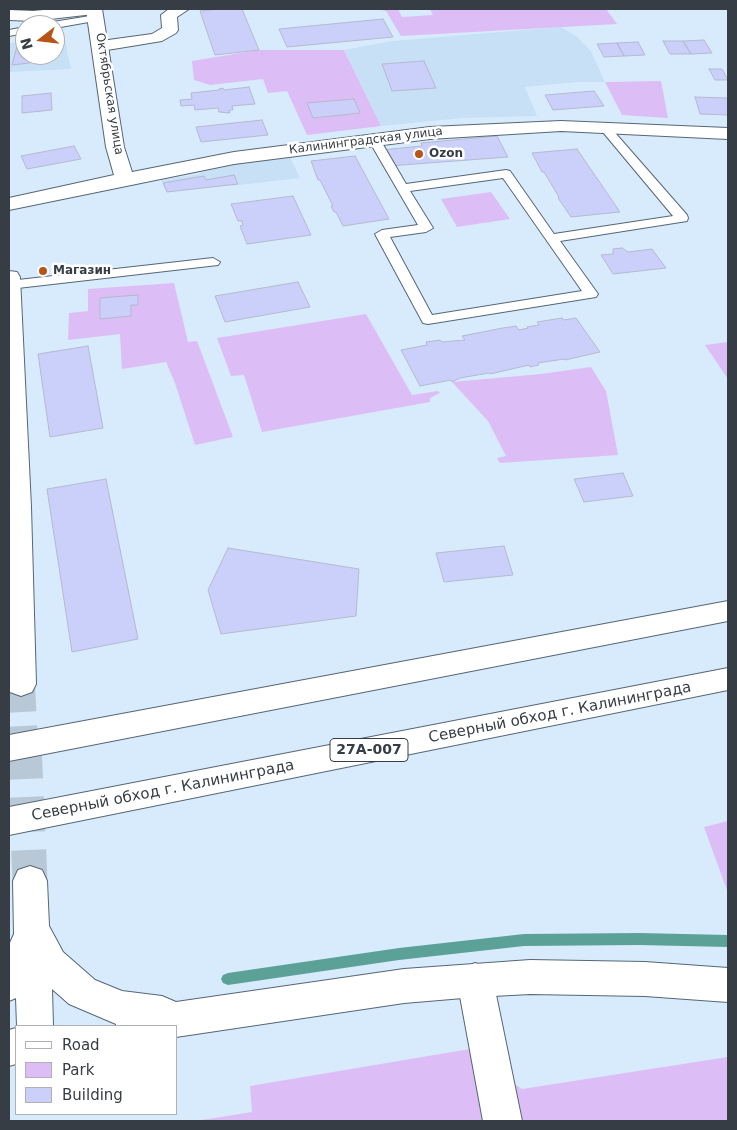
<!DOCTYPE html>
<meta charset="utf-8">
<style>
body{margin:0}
#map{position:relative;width:737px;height:1130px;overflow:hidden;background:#d8ebfc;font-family:"DejaVu Sans",sans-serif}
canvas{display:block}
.frame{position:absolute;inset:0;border:10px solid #363d44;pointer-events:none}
.legend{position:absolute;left:15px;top:1025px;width:162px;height:90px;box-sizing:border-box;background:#fff;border:1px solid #afb1b4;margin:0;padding:6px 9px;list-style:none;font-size:15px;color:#363d44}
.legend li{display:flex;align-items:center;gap:10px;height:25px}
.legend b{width:25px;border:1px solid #afb1b4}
.north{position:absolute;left:15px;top:15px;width:50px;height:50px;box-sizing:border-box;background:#fff;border:1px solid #afb1b4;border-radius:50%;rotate:254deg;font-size:14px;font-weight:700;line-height:20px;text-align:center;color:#363d44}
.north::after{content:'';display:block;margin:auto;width:18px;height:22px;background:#b75517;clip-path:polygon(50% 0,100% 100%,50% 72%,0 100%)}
</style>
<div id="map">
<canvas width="737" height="1130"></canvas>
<div class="frame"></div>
<ul class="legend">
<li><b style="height:6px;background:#fff"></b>Road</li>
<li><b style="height:14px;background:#ddbdf5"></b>Park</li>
<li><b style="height:14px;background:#cad0f9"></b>Building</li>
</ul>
<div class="north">N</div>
</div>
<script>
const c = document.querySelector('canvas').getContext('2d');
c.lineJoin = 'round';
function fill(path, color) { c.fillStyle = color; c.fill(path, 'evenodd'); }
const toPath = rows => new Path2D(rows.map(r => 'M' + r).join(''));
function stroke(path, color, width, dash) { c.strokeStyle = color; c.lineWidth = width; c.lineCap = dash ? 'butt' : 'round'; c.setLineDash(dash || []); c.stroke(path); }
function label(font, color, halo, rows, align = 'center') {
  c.font = font + ' "DejaVu Sans",sans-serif'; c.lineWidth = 5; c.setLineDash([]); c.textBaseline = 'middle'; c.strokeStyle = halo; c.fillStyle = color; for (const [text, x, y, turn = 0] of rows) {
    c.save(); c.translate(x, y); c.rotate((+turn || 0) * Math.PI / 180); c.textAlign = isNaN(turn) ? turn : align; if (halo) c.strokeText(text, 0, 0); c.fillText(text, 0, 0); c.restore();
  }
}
fill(toPath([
 [561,27,577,37,591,51,605,82,577,82,525,87,537,116,463,118,381,126,344,50,392,41],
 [64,35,71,69,9,72,9,43,25,41,25,55,55,55,55,36],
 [289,155,300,178,239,185,203,187,167,192,161,180,200,174,200,172,231,166,231,165]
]), '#c7e0f5');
fill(toPath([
 [376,9,398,9,402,17,433,15,430,9,606,9,617,24,401,36,386,11],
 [259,50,344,50,381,126,307,135,287,91,268,93,263,79,210,85,194,80,192,61],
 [661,81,668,118,622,115,605,82],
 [491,192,510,219,457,227,441,199],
 [174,283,188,342,197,341,233,437,195,445,175,383,166,362,122,369,120,334,68,340,69,313,88,311,88,289],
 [366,314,412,395,438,391,440,393,430,398,430,402,262,432,244,375,231,376,217,338],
 [728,342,728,379,705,345],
 [591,367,606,391,618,455,500,463,497,458,506,456,488,421,452,382,541,374],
 [728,821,728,893,704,827],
 [470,1049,474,1067,484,1065,522,1089,728,1057,728,1121,196,1121,252,1112,250,1086]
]), '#ddbdf5');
fill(toPath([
 [639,933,728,935,728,947,639,945,524,946,399,960,228,985,223,983,221,979,223,975,228,973,399,948,524,934,639,933]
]), '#5ca197');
const building = toPath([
 [220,9,242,9,259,50,215,55,200,11,220,9],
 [383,19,393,37,287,47,279,29,383,19],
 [704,40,712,53,691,54,683,41,704,40],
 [663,41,683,41,691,54,670,54,663,41],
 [638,42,645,55,624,56,617,43,638,42],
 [617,43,624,56,604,57,597,44,617,43],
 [25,45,25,55,53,55,54,60,12,65,17,46,25,45],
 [424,61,436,88,392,91,382,64,424,61],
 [709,69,722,69,728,80,715,80,709,69],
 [249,87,255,104,232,106,233,110,229,110,230,113,219,112,218,108,195,110,194,105,181,106,180,100,192,99,191,93,219,90,219,89,223,88,224,90,249,87],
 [594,91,604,106,553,110,545,95,594,91],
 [51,93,52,110,22,113,22,96,51,93],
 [695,97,728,98,728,115,700,114,695,97],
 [354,99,360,113,313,118,307,103,354,99],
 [262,120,268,135,201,142,196,127,262,120],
 [497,136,508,157,389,166,381,150,422,146,421,143,497,136],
 [74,146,81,159,27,169,21,156,74,146],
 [577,149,620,212,571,217,558,198,559,197,544,172,542,172,532,153,577,149],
 [355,156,389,219,343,226,336,212,334,212,331,206,333,206,320,180,318,180,311,161,355,156],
 [234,175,238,184,167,192,163,183,204,176,206,180,234,175],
 [293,196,311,235,247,244,240,226,243,225,242,221,238,221,231,204,293,196],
 [622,248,628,252,652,249,666,268,613,274,601,255,613,254,613,249,622,248],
 [298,282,310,307,225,322,215,296,298,282],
 [138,295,138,305,131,305,131,316,100,319,100,298,138,295],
 [562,318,564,320,576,318,600,352,565,360,564,359,538,363,539,365,530,367,529,365,490,374,489,373,460,378,452,382,451,380,420,386,401,350,427,345,426,342,440,340,442,342,465,340,462,336,503,328,516,326,519,330,528,328,527,327,539,325,537,322,562,318],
 [88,346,103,428,50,437,38,354,88,346],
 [623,473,633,496,584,502,574,479,623,473],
 [106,479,138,639,72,652,47,489,106,479],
 [504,546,513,575,444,582,436,553,504,546],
 [228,548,359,569,356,616,221,634,208,590,228,548]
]);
fill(building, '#cad0f9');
stroke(building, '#b5b9cf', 1);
stroke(toPath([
 [21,684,24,745]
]), '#b8c8d7', 28, [28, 14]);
stroke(toPath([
 [24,744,30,881]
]), '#b8c8d7', 35, [35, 18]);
const service = toPath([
 [96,15,101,18,100,20,55,28,55,25,48,25,53,22,96,15],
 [25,27,25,33,9,36,9,30,25,27],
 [606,125,610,127,687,215,688,218,687,221,560,241,598,294,596,297,428,324,423,323,375,234,382,230,418,225,368,139,370,136,378,136,406,184,506,170,510,171,554,234,673,216,602,131,600,129,602,127,606,125],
 [503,178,582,291,432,315,390,237,426,232,433,228,410,191,503,178],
 [213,258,220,262,218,265,9,289,9,281,213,258]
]);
const minor = toPath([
 [54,9,102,9,100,12,94,14,33,21,9,20,9,10,33,11,54,9],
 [169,9,189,9,177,17,178,30,176,33,162,41,101,51,95,50,93,46,95,42,101,41,152,34,162,28,161,15,169,9],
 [475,963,488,968,493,980,522,1121,483,1121,457,980,462,968,475,963]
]);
const tertiary = toPath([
 [86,9,102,9,124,147,132,172,234,152,430,127,561,121,728,128,728,139,561,131,430,139,234,164,9,210,9,198,114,175,106,147,86,9],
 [9,271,17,272,20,277,31,507,36,684,32,692,21,696,10,692,9,689,9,271],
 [30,866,42,870,47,881,49,926,63,952,95,980,122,991,162,996,176,1002,404,969,530,960,645,962,728,968,728,1002,645,996,530,994,475,997,404,1003,176,1037,176,1026,116,1026,116,1024,69,1004,52,989,53,1026,17,1026,16,998,9,1001,9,945,14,934,13,881,18,870,30,866],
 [16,1028,16,1064,9,1066,9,1030,16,1028]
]);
const trunk = toPath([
 [728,601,728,621,9,761,9,735,728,601],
 [728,668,728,690,9,835,9,807,728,668]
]);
stroke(service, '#566675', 2);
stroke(minor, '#566675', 2);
stroke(tertiary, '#566675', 2);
stroke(trunk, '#566675', 2);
fill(service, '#fff');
fill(minor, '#fff');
fill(tertiary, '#fff');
fill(trunk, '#fff');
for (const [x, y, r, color] of [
 [419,154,5,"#b75517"],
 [43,271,5,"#b75517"]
]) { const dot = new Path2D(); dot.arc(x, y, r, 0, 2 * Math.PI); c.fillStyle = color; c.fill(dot); stroke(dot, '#fff', 2); }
label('12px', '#363d44', '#fff', [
 ["Октябрьская улица",109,94,81],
 ["Калининградская улица",366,141,-7]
]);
label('bold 12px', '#363d44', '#fff', [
 ["Ozon",429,154],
 ["Магазин",53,271]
], 'left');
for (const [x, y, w] of [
 [369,750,78]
]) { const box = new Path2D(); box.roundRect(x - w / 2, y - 11.5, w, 23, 4); c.fillStyle = '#fff'; c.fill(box); stroke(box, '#363d44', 1); }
label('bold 14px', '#363d44', null, [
 ["27А-007",369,750]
]);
label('15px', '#363d44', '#fff', [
 ["Северный обход г. Калининграда",560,713,-11],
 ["Северный обход г. Калининграда",163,791,-11]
]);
</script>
